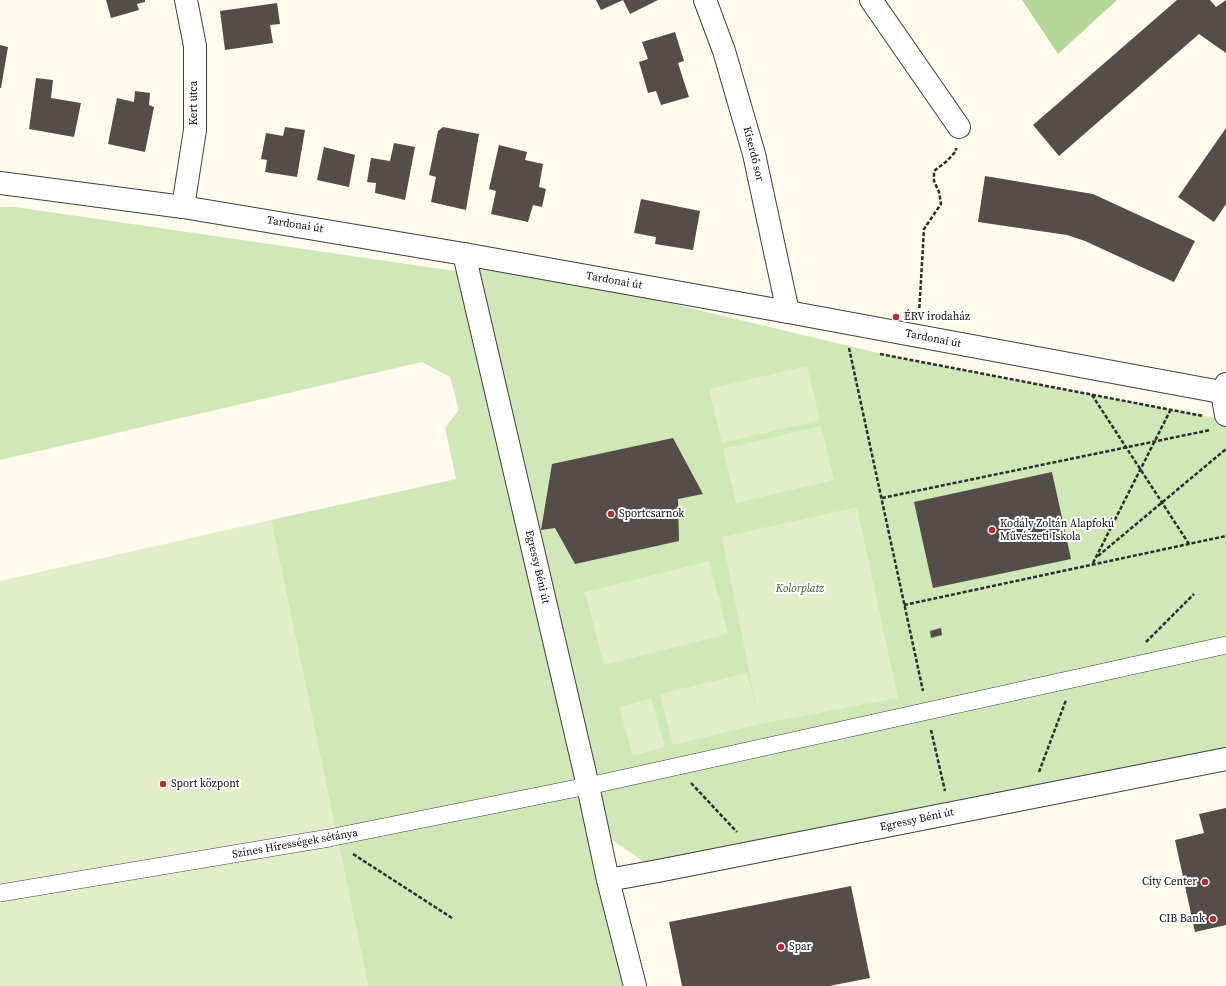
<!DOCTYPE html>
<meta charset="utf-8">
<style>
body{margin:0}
canvas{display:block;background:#fefbec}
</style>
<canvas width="1226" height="986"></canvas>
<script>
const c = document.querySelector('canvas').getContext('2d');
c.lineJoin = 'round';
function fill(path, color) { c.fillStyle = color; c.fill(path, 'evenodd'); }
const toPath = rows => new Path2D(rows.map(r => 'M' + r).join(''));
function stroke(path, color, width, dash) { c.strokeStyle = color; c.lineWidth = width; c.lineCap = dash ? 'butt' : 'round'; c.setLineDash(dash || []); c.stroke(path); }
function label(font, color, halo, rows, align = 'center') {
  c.font = font + ' "Source Serif 4",serif'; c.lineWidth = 4; c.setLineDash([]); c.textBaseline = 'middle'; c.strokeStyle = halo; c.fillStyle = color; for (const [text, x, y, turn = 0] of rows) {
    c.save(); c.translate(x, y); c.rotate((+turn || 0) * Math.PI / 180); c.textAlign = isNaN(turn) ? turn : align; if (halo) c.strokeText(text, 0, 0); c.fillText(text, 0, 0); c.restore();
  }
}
fill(toPath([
 [0,207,15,207,469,273,464,254,899,358,1226,420,1226,758,658,871,612,840,470,325,623,986,368,986,271,520,456,479,445,428,459,410,450,377,422,362,0,460]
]), '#d0e7b8');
fill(toPath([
 [1022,0,1117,0,1058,54]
]), '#b5d798');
fill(toPath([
 [807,366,820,420,722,443,709,389],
 [821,426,834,480,736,503,723,449],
 [857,507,898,698,760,724,673,745,660,694,747,673,757,710,722,537],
 [271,520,368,986,0,986,0,581],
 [709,561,728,634,604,665,585,592],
 [651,698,665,747,633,756,619,707]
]), '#e2eec9');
fill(toPath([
 [106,0,145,0,145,2,137,4,139,10,111,18],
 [596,0,623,0,601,10],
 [623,0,658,0,630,14],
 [1177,0,1210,0,1216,7,1226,0,1226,53,1199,34,1059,156,1033,125],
 [277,3,280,24,270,25,273,43,225,50,220,11],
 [675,32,684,61,678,63,689,97,661,105,656,91,648,93,639,62,648,59,642,42],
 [0,45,8,47,1,88,0,88],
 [36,78,53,80,51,98,81,103,74,137,29,129],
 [135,91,150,93,149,105,154,107,145,152,108,144,117,98,134,102],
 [285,127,305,130,297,177,265,172,267,160,261,159,266,133,283,136],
 [443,127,479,134,466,210,431,202,436,177,429,175,438,131],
 [1226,128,1226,204,1214,222,1178,197],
 [394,143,415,147,405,200,375,193,376,183,367,182,371,158,390,161],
 [499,145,527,152,525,160,543,164,539,187,546,189,542,207,533,205,528,222,491,214,496,191,489,189],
 [324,147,355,155,349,187,317,180],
 [985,176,1093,194,1195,241,1174,282,1085,241,1067,235,978,222],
 [641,199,700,211,693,250,655,244,656,237,634,233],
 [673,438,703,494,678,499,679,541,575,564,555,528,541,530,552,464],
 [1052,472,1071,559,933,588,914,502],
 [941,628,942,635,931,638,930,631],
 [1226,808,1226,925,1195,932,1175,840,1204,833,1199,814],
 [851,886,870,978,829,986,682,986,669,922]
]), '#544d49');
const pedestrian = toPath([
 [0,893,329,838,602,783,1226,645]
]);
const minor = toPath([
 [705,0,724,51,754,154,788,312],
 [871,0,959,127],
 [183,207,195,130,195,46,186,0],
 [464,254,588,786,608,880,635,986],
 [1226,384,1222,392,1226,415],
 [608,880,658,871,1226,759]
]);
const tertiary = toPath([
 [0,183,183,207,464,254,788,312,1226,393]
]);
stroke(pedestrian, '#3f3f3f', 18);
stroke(minor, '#3f3f3f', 24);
stroke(tertiary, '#3f3f3f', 24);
stroke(toPath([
 [919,314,924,229,941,204,939,192,934,181,934,171,947,161,956,151,956,148],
 [849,348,923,691],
 [880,354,1203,416],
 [1092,395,1189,544],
 [882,498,1210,430],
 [1098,556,1226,449],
 [1093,563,1171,409],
 [904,605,1226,536],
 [1146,642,1194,594],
 [931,730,945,791],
 [1039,772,1066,700],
 [691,783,737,832],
 [353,854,452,918]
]), '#2e2e2e', 2.5, [4, 2]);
stroke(pedestrian, '#fff', 17);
stroke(minor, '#fff', 22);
stroke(tertiary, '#fff', 22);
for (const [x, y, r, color] of [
 [896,317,4,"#b62a32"],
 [611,514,4,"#b62a32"],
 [992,530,4,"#b62a32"],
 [163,784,4,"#b62a32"],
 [1205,882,4,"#b62a32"],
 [1213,919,4,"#b62a32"],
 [781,947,4,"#b62a32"]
]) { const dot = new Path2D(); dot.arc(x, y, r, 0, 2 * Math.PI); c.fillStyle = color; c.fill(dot); stroke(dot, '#fff', 1.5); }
label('11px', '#0c0c0c', '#fff', [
 ["Kert utca",194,103,-90],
 ["Kiserdő sor",753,154,76],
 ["Tardonai út",295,225,9],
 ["Tardonai út",614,281,10],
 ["Tardonai út",933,339,11],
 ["Egressy Béni út",537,567,77],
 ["Egressy Béni út",917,820,-12],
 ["Színes Hírességek sétánya",295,844,-10]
]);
label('11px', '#0c0c0c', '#fff', [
 ["ÉRV irodaház",904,317],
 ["Sportcsarnok",619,514],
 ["Kodály Zoltán Alapfokú",1000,524],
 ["Művészeti Iskola",1000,537],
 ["Sport központ",171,784],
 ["City Center",1197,882,"right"],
 ["CIB Bank",1205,919,"right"],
 ["Spar",789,947]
], 'left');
label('italic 11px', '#2e6120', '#fff', [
 ["Kolorplatz",800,589]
]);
</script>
